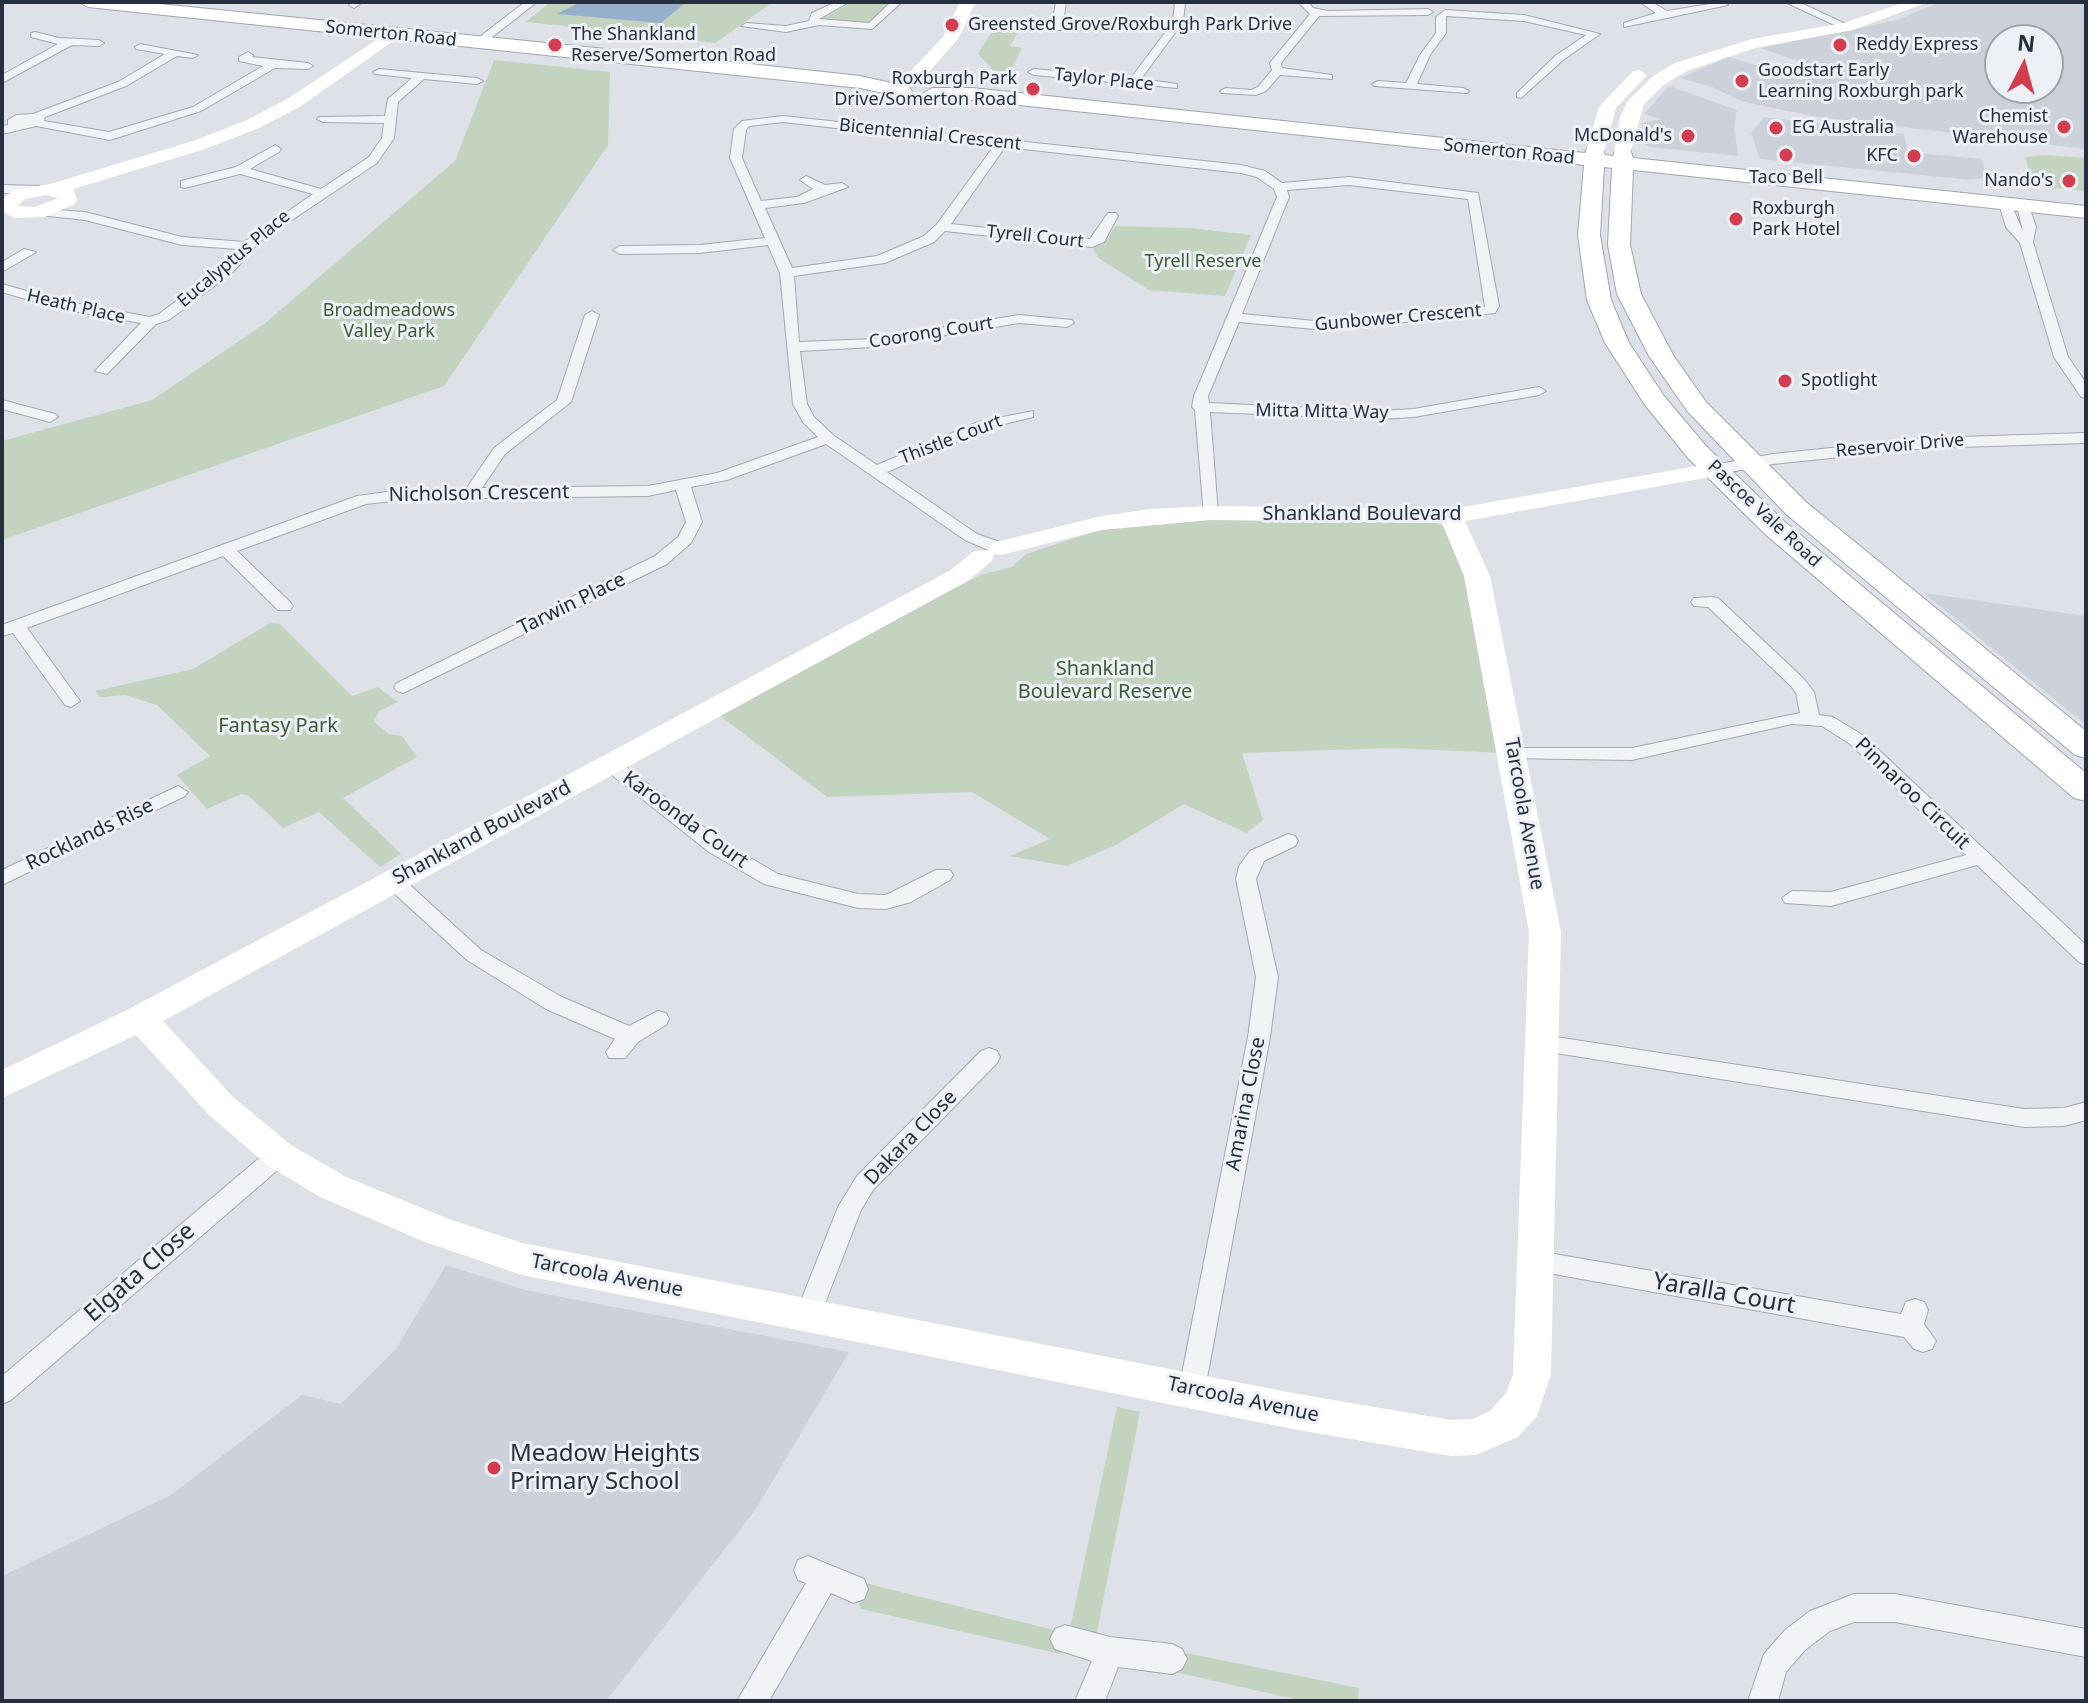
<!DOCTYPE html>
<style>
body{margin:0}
#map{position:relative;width:2088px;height:1703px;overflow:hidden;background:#dee2e8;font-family:"Noto Sans",sans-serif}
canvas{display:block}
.frame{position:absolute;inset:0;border:4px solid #262f40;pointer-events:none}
.north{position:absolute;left:1984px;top:24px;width:80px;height:80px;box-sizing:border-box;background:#edf1f6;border:2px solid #9da3ad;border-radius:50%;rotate:6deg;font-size:22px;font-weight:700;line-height:32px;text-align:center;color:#262f40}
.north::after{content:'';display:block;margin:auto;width:28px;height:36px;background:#d43c4f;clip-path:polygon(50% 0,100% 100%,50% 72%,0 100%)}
</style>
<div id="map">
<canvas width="2088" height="1703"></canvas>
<div class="frame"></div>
<div class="north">N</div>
</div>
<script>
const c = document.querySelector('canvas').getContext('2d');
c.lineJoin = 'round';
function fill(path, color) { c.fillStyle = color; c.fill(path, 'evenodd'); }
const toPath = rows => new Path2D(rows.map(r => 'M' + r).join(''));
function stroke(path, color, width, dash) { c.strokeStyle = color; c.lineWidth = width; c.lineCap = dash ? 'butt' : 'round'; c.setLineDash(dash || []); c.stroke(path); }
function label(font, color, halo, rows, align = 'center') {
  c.font = font + ' "Noto Sans",sans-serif'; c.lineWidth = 6; c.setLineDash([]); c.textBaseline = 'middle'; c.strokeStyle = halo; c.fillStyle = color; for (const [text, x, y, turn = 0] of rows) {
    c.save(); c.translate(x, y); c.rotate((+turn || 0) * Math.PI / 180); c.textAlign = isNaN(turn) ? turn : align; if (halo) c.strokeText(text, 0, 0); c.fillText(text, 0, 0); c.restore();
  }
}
fill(toPath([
 [1941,2,2086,2,2086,149,1811,116,1741,101,1712,87,1680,78,1728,57,1800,78,1822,69,1760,48,1897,20],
 [2000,40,2048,40,2048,88,2000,88],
 [1669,86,1737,110,1734,126,1738,156,1649,147,1641,141,1642,123,1661,119,1644,114],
 [1764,117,1904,134,1908,152,1982,159,1986,177,1971,180,1760,159,1751,133],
 [1924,593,2086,616,2086,725],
 [446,1265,525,1290,849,1352,756,1509,606,1701,2,1701,2,1576,171,1495,302,1395,341,1404,396,1349]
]), '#ccd1da');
fill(toPath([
 [550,2,773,2,715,43,526,22],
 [852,2,893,2,872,24,819,20],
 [997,24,1022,25,1010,46,1022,48,1010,72,993,70,978,54],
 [494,60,610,72,608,145,444,386,2,540,2,441,152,400,264,324,455,161],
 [2044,155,2086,158,2086,191,2042,187,2031,177,2025,157],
 [1115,226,1190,228,1251,235,1225,296,1149,290,1098,258,1093,248,1104,244],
 [1195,518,1431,521,1450,529,1470,576,1505,753,1393,748,1242,753,1263,820,1246,833,1184,804,1118,844,1067,866,1010,856,1050,839,972,792,827,797,718,714,980,575,1012,567,1026,554,1108,527],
 [270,623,280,624,352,696,378,687,398,702,379,711,374,722,389,734,402,736,417,757,343,798,401,854,380,867,319,812,283,828,249,796,241,794,207,809,177,775,210,756,157,705,125,695,100,697,95,691,193,669],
 [1117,1407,1140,1412,1097,1632,1076,1641,1071,1624],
 [857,1581,1066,1633,1061,1654,861,1609,854,1589],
 [1176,1651,1359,1688,1358,1701,1303,1701,1171,1671]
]), '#c3d3bf');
fill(toPath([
 [580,2,686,2,661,23,557,14]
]), '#97afca');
const street = toPath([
 [351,2,363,2,354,8,349,5,351,2],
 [525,2,537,2,482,45,474,45,474,41,525,2],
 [836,2,849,2,819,19,869,23,891,2,902,2,872,29,819,25,786,32,741,26,746,23,786,26,809,21,812,13,836,2],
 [1056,2,1066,2,1063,25,1082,26,1082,30,1039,30,1039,26,1052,25,1056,2],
 [1175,2,1185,2,1183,22,1141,79,1177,84,1177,88,1034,75,1028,72,1034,69,1131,78,1173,22,1175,2],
 [1298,2,1308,2,1313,8,1328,11,1428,9,1433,12,1428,15,1319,16,1281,63,1282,68,1332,75,1332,79,1280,75,1266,91,1256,95,1222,93,1220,91,1226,88,1251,90,1258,87,1272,70,1270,63,1310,14,1298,2],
 [1640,2,1652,2,1667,11,1722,2,1728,5,1624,27,1624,23,1656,13,1640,2],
 [1785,2,1799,2,1852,27,1843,29,1785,2],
 [1445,10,1524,15,1600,34,1563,60,1521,98,1517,97,1517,93,1555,56,1586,35,1524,21,1446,16,1446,33,1430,55,1417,84,1463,88,1469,91,1467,93,1374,86,1372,84,1378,81,1406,83,1420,55,1436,33,1436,17,1445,10],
 [35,32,59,38,99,40,104,43,99,46,72,45,2,83,2,75,58,44,31,37,31,33,35,32],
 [140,44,198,55,193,58,177,56,126,86,45,117,44,121,109,132,193,107,263,66,239,61,239,57,248,52,253,55,252,57,308,63,313,66,308,69,275,68,201,111,110,140,36,126,2,134,2,126,8,125,8,120,16,115,33,114,118,82,165,54,136,49,135,47,140,44],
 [379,69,477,78,483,81,477,84,424,79,398,102,394,138,377,163,259,242,233,272,169,320,156,324,107,374,95,371,141,323,56,308,2,292,2,284,58,300,150,317,159,314,223,266,238,249,182,245,85,220,40,215,40,209,85,212,182,237,244,242,313,194,240,174,185,188,181,187,181,181,236,167,275,145,281,149,279,152,250,169,321,189,369,157,382,138,384,123,323,122,317,119,319,117,385,116,388,99,412,78,375,74,373,72,379,69],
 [783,116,1241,165,1265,171,1282,183,1349,177,1478,193,1499,306,1495,313,1325,330,1239,322,1208,396,1209,403,1378,411,1414,409,1539,387,1546,391,1539,395,1414,417,1378,419,1210,412,1218,513,1216,516,1204,516,1195,410,1192,407,1194,396,1277,197,1274,189,1257,177,1241,173,1005,147,951,224,1090,239,1108,213,1116,213,1118,216,1104,242,1092,247,945,231,934,242,885,263,794,276,799,342,874,339,1019,315,1072,320,1074,323,1067,327,1019,323,874,347,800,351,807,404,814,417,833,435,877,465,978,422,1033,411,1033,417,988,428,887,472,977,534,1005,544,1005,552,993,552,965,540,826,444,727,480,691,487,702,522,691,543,667,564,403,693,397,691,394,687,397,683,655,556,678,537,686,522,676,490,648,496,409,499,366,504,237,551,290,602,293,606,290,610,278,610,223,556,27,628,80,701,71,707,65,705,13,633,2,636,2,625,357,496,409,489,466,489,494,448,557,400,585,315,592,311,599,315,571,402,505,454,482,488,648,486,717,473,818,437,803,422,793,404,780,273,768,245,700,253,620,254,613,250,620,246,700,245,765,238,730,158,734,129,742,121,783,116],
 [783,122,994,146,937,224,924,236,877,256,792,268,765,208,804,203,848,187,842,183,825,185,806,176,800,180,813,189,797,197,761,201,742,158,746,130,749,126,783,122],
 [1349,185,1468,199,1485,307,1325,322,1242,314,1289,197,1287,190,1349,185],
 [2,185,39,186,45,190,39,194,2,193,2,185],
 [2005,200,2011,204,2023,231,2017,206,2023,202,2029,206,2036,227,2033,242,2068,357,2086,383,2086,398,2081,397,2054,357,2020,243,2006,227,1999,204,2005,200],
 [24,249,36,252,2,272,2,262,24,249],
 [2,400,55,414,58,417,50,422,2,409,2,400],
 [2086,433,2086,443,1928,448,1773,464,1714,475,1706,470,1714,465,1773,454,1928,438,2086,433],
 [1712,597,1718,598,1803,678,1814,692,1819,715,1833,717,1864,736,2086,945,2086,965,2079,962,1977,865,1831,906,1785,903,1782,898,1792,891,1831,892,1966,855,1850,744,1822,726,1792,724,1632,760,1507,758,1505,754,1507,750,1514,748,1632,748,1800,713,1796,693,1791,686,1708,607,1694,606,1691,602,1694,598,1712,597],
 [610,758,617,760,723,842,778,874,858,894,886,895,936,870,950,870,953,875,950,880,911,902,886,909,858,908,764,884,709,852,603,768,601,764,610,758],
 [178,786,188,792,185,796,2,885,2,870,178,786],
 [1288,834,1295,836,1298,841,1295,846,1264,861,1256,879,1278,977,1270,1037,1205,1389,1201,1397,1192,1401,1183,1397,1179,1389,1248,1037,1256,977,1236,879,1239,866,1250,851,1288,834],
 [393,874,400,876,481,950,562,997,629,1026,658,1011,666,1013,669,1019,666,1025,638,1042,625,1058,609,1058,606,1052,615,1039,546,1009,467,960,386,886,383,881,393,874],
 [1543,1035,2024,1109,2064,1108,2086,1102,2086,1120,2064,1126,2024,1127,1543,1051,1535,1049,1532,1043,1535,1037,1543,1035],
 [989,1048,997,1051,1000,1057,997,1063,873,1190,861,1210,817,1324,808,1327,799,1324,795,1316,838,1207,857,1176,981,1051,989,1048],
 [279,1146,287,1148,291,1155,287,1162,11,1400,2,1404,2,1376,271,1148,279,1146],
 [1537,1251,1901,1314,1906,1302,1915,1299,1924,1302,1928,1310,1924,1324,1936,1341,1932,1349,1923,1352,1914,1349,1904,1337,1537,1271,1528,1268,1525,1261,1528,1254,1537,1251],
 [808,1556,864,1579,868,1589,864,1599,854,1603,831,1593,769,1701,737,1701,806,1583,798,1580,794,1570,798,1560,808,1556],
 [1854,1594,1895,1594,2086,1629,2086,1657,1895,1622,1854,1622,1830,1631,1805,1650,1786,1672,1778,1701,1748,1701,1764,1654,1785,1630,1810,1611,1854,1594],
 [1065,1625,1110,1637,1172,1644,1182,1649,1187,1659,1182,1669,1172,1674,1118,1667,1105,1701,1075,1701,1092,1661,1055,1649,1050,1639,1055,1629,1065,1625]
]);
const primary = toPath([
 [79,2,140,2,695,58,860,76,909,87,912,91,902,97,860,88,88,7,79,2],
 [932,88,972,88,1585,153,1588,147,1595,145,1602,147,1605,155,1613,156,1616,149,1623,147,1630,149,1633,158,2086,206,2086,218,1633,170,1630,245,1641,294,1673,355,1706,402,1806,502,2086,731,2086,758,2075,755,1786,514,1688,412,1649,356,1617,294,1608,245,1612,168,1604,167,1600,235,1611,300,1629,343,1664,396,1706,446,1785,522,2086,773,2086,801,2074,798,1765,534,1688,458,1645,405,1605,343,1587,300,1578,235,1584,165,972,100,925,98,922,94,932,88]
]);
stroke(street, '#a3a9b2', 2);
stroke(primary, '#9da6b5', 2);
fill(street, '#f1f3f6');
fill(toPath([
 [960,2,976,2,958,39,920,82,908,82,908,74,943,37,960,2],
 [1905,2,1928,2,1853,30,1755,48,1687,71,1665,84,1644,104,1629,157,1623,158,1614,153,1620,117,1627,102,1653,76,1675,63,1752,39,1844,23,1905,2],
 [393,29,401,34,399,37,301,106,259,128,205,149,73,189,77,200,75,204,45,217,14,218,2,211,2,200,12,191,50,184,193,141,247,120,289,98,393,29],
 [46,195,58,198,35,207,18,206,25,199,46,195],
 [1639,70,1647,75,1616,108,1604,151,1601,155,1589,155,1586,151,1599,107,1633,71,1639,70],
 [1714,463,1722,465,1726,470,1722,475,1465,521,1490,576,1561,932,1551,1374,1537,1416,1518,1437,1476,1455,1451,1456,1298,1430,522,1275,425,1242,320,1197,267,1165,208,1114,136,1035,2,1098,2,1070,129,1009,951,570,974,551,990,550,992,543,1102,516,1150,509,1210,506,1451,509,1714,463],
 [1210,520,1442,523,1464,576,1529,932,1513,1374,1506,1393,1490,1411,1473,1419,1451,1420,1298,1394,522,1243,449,1219,346,1177,291,1145,232,1096,163,1021,969,580,992,561,994,554,1001,555,1102,530,1210,520]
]), '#fff');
fill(primary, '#fff');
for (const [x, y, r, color] of [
 [952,25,8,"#d43c4f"],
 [555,45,8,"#d43c4f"],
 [1840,45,8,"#d43c4f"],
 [1742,81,8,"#d43c4f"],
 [1033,89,8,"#d43c4f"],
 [2064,127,8,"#d43c4f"],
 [1776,128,8,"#d43c4f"],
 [1688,136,8,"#d43c4f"],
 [1786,155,8,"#d43c4f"],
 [1914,156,8,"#d43c4f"],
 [2069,181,8,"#d43c4f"],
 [1736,219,8,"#d43c4f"],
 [1785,381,8,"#d43c4f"],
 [494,1468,8,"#d43c4f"]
]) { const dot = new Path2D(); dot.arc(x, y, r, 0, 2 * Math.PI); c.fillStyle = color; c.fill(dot); stroke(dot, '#edf1f6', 3); }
label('18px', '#262f40', '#edf1f6', [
 ["Greensted Grove/Roxburgh Park Drive",968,25],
 ["The Shankland",571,35],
 ["Reserve/Somerton Road",571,56],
 ["Reddy Express",1856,45],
 ["Goodstart Early",1758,71],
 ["Learning Roxburgh park",1758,92],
 ["Roxburgh Park",1017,79,"right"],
 ["Drive/Somerton Road",1017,100,"right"],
 ["Chemist",2048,117,"right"],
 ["Warehouse",2048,138,"right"],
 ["EG Australia",1792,128],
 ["McDonald's",1672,136,"right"],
 ["KFC",1898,156,"right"],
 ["Taco Bell",1786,178,"center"],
 ["Nando's",2053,181,"right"],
 ["Roxburgh",1752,209],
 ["Park Hotel",1752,230],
 ["Spotlight",1801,381]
], 'left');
label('18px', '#262f40', '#edf1f6', [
 ["Somerton Road",391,34,6],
 ["Taylor Place",1104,80,6],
 ["Bicentennial Crescent",930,135,6],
 ["Somerton Road",1509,152,6],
 ["Tyrell Court",1035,237,6],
 ["Eucalyptus Place",234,259,-40],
 ["Heath Place",76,307,13],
 ["Gunbower Crescent",1398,318,-5],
 ["Coorong Court",931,333,-9],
 ["Mitta Mitta Way",1322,412,1],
 ["Thistle Court",951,440,-21],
 ["Reservoir Drive",1900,446,-5],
 ["Pascoe Vale Road",1764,514,43]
]);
label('18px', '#3a5c33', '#edf1f6', [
 ["Tyrell Reserve",1203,262],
 ["Broadmeadows",389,311],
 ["Valley Park",389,332]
]);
label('20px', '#262f40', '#edf1f6', [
 ["Nicholson Crescent",479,494,-1],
 ["Shankland Boulevard",1362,514],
 ["Tarwin Place",572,604,-26],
 ["Pinnaroo Circuit",1912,794,44],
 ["Tarcoola Avenue",1524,814,80],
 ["Karoonda Court",685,820,36],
 ["Shankland Boulevard",482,833,-28],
 ["Rocklands Rise",90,835,-26],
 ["Amarina Close",1246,1104,-79],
 ["Dakara Close",911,1138,-46],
 ["Tarcoola Avenue",607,1276,11],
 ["Tarcoola Avenue",1243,1400,12]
]);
label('20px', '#3a5c33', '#edf1f6', [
 ["Shankland",1105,669],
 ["Boulevard Reserve",1105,692],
 ["Fantasy Park",278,726]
]);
label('24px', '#262f40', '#edf1f6', [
 ["Elgata Close",140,1273,-41],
 ["Yaralla Court",1724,1294,10]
]);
label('24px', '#262f40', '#edf1f6', [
 ["Meadow Heights",510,1454],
 ["Primary School",510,1482]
], 'left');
</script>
